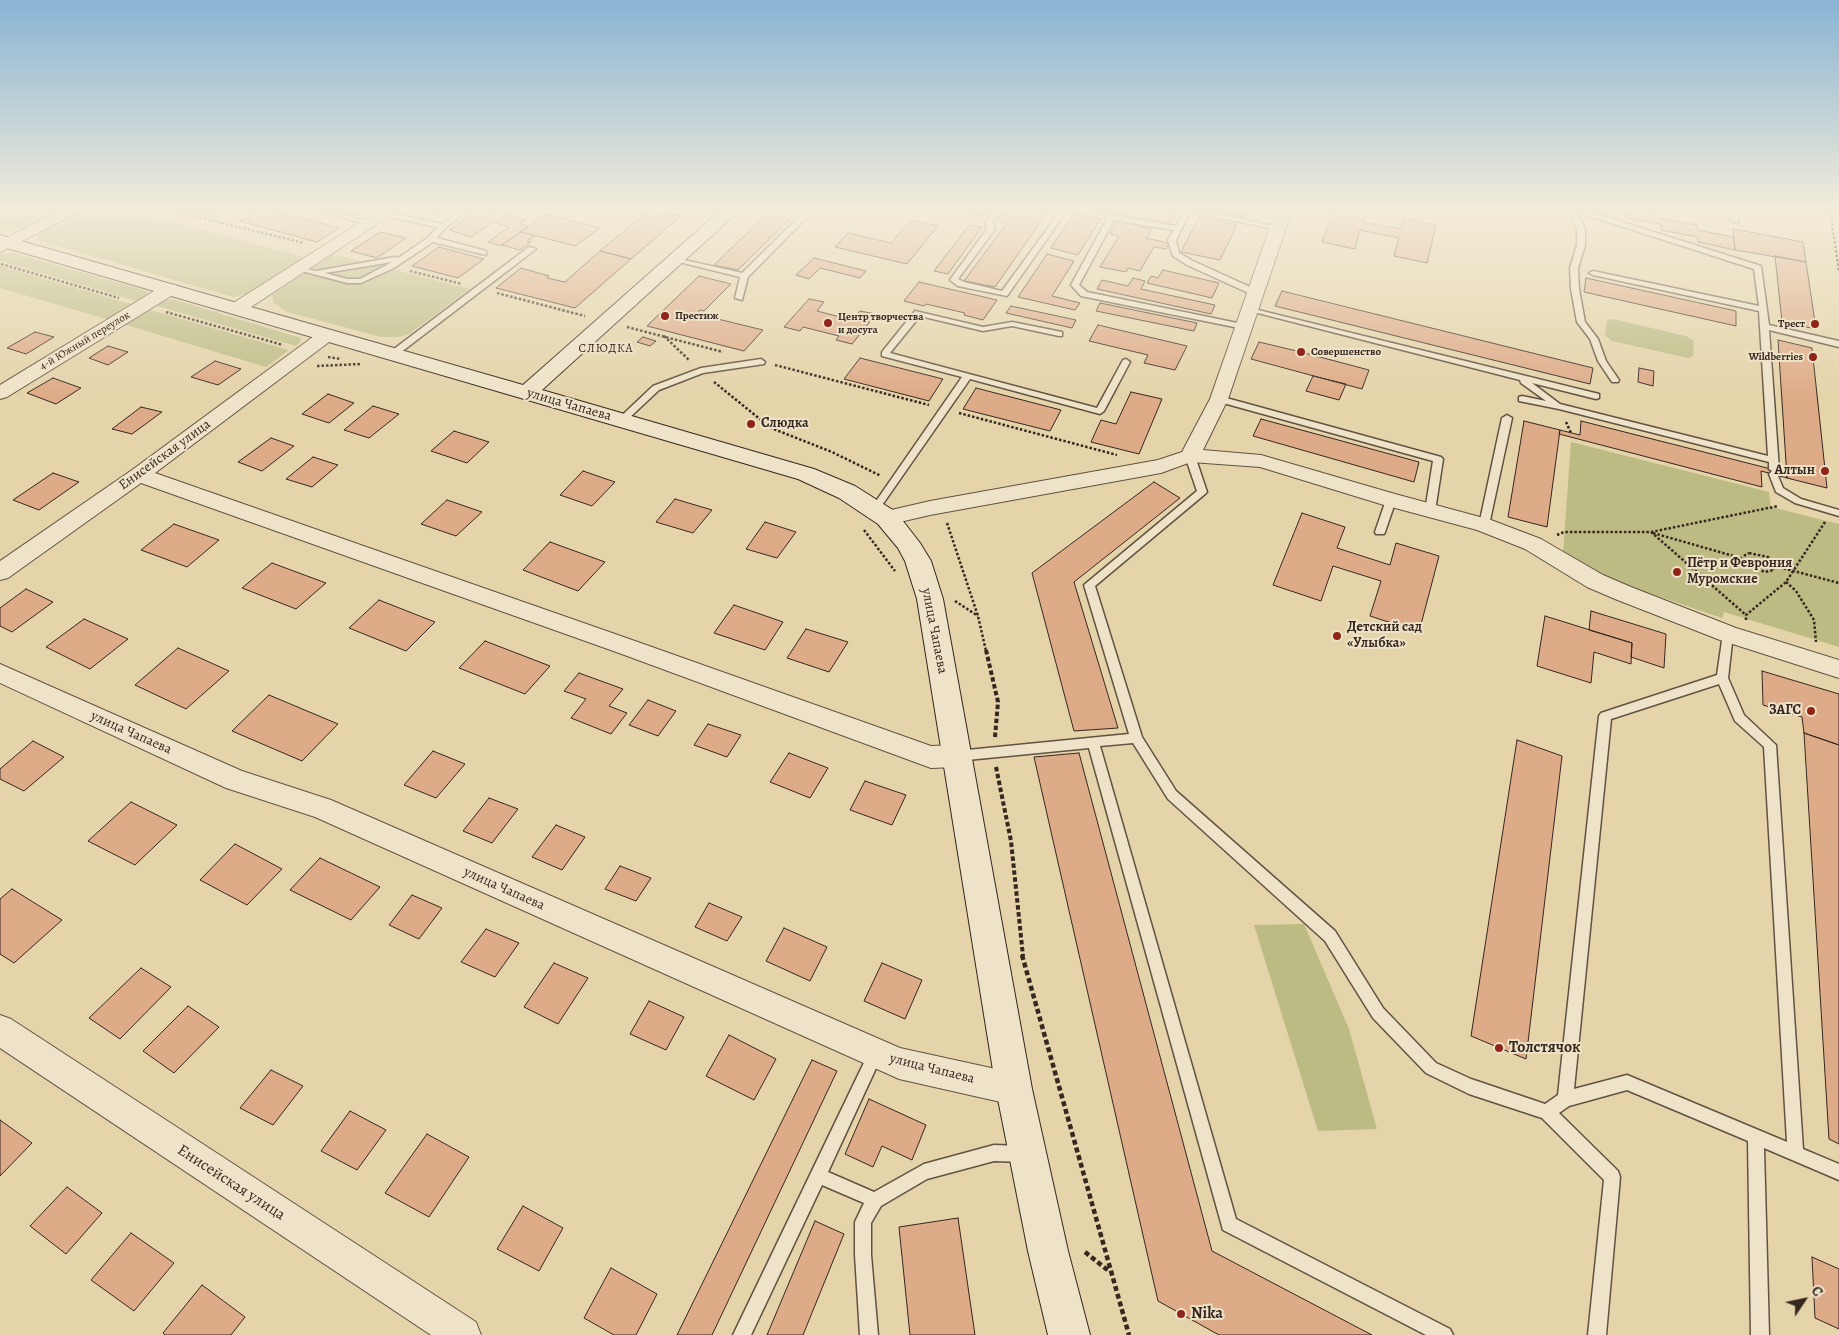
<!DOCTYPE html>
<meta charset="utf-8">
<style>
body{margin:0}
#map{position:relative;width:1839px;height:1335px;overflow:hidden;background:#e5d4aa;font-family:Alegreya,serif}
canvas{display:block}
.north{position:absolute;left:1779px;top:1275px;width:50px;height:50px;-webkit-text-stroke:4px #eee3c8;paint-order:stroke;rotate:56deg;font-size:14px;font-weight:700;line-height:20px;text-align:center;color:#36271f}
.north::after{content:'';display:block;margin:auto;width:18px;height:22px;background:#36271f;clip-path:polygon(50% 0,100% 100%,50% 72%,0 100%)}
</style>
<div id="map">
<canvas width="1839" height="1335"></canvas>
<div class="north">С</div>
</div>
<script>
const c = document.querySelector('canvas').getContext('2d');
c.lineJoin = 'round';
function fill(path, color) { c.fillStyle = color; c.fill(path, 'evenodd'); }
const toPath = rows => new Path2D(rows.map(r => 'M' + r).join(''));
function stroke(path, color, width, dash) { c.strokeStyle = color; c.lineWidth = width; c.lineCap = dash ? 'butt' : 'round'; c.setLineDash(dash || []); c.stroke(path); }
function label(font, color, halo, rows, align = 'center') {
  c.font = font + ' Alegreya,serif'; c.lineWidth = 4; c.setLineDash([]); c.textBaseline = 'middle'; c.strokeStyle = halo; c.fillStyle = color; for (const [text, x, y, turn = 0] of rows) {
    c.save(); c.translate(x, y); c.rotate((+turn || 0) * Math.PI / 180); c.textAlign = isNaN(turn) ? turn : align; if (halo) c.strokeText(text, 0, 0); c.fillText(text, 0, 0); c.restore();
  }
}
fill(toPath([
 [0,210,65,210,37,224,8,232,0,230],
 [83,210,131,210,307,258,249,293,233,297,37,240,40,233],
 [13,253,147,291,146,297,140,302,0,261,0,254],
 [333,254,470,289,409,334,398,337,381,337,287,312,274,303,272,295],
 [0,266,134,305,110,320,0,288],
 [172,299,301,338,300,342,296,346,153,305],
 [147,309,289,350,266,367,123,324],
 [1613,319,1686,336,1694,341,1693,356,1688,358,1612,341,1605,335,1607,320],
 [1571,442,1769,492,1771,507,1839,524,1839,647,1724,612,1722,618,1602,577,1563,553],
 [1304,924,1349,1029,1377,1129,1318,1131,1254,925]
]), '#bcbb84');
const building = toPath([
 [190,210,222,210,212,215,190,210],
 [260,210,269,210,339,228,317,242,240,221,260,210],
 [343,210,368,210,360,215,341,211,343,210],
 [420,210,446,210,440,214,420,210],
 [494,210,512,210,505,214,526,220,519,224,528,226,501,246,488,242,509,227,493,222,471,237,449,230,470,216,480,219,494,210],
 [650,210,681,216,631,259,600,251,650,210],
 [771,210,799,210,738,270,714,265,771,210],
 [973,210,987,210,981,217,969,214,973,210],
 [1008,210,1049,210,995,287,964,281,1007,223,998,221,1008,210],
 [1095,210,1161,210,1176,213,1169,225,1095,210],
 [1203,210,1248,210,1245,217,1203,210],
 [1334,210,1366,211,1362,222,1401,229,1404,219,1436,225,1427,263,1394,256,1399,238,1360,230,1355,249,1322,242,1334,210],
 [1610,210,1643,210,1660,213,1660,218,1697,225,1697,230,1734,237,1735,250,1698,242,1698,237,1661,230,1661,224,1625,218,1625,212,1610,210],
 [1074,213,1101,218,1078,255,1051,248,1074,213],
 [546,214,600,228,575,246,521,232,546,214],
 [1199,217,1237,225,1220,260,1181,252,1199,217],
 [911,220,938,226,907,264,835,247,848,233,891,243,911,220],
 [1117,221,1152,229,1146,238,1169,243,1166,249,1154,247,1140,271,1128,268,1126,272,1100,267,1119,236,1110,234,1117,221],
 [969,225,982,227,948,274,934,271,969,225],
 [1733,229,1803,242,1806,262,1735,250,1733,229],
 [380,232,406,238,377,258,351,251,380,232],
 [521,232,535,236,527,241,531,242,520,250,502,245,521,232],
 [439,247,484,259,458,278,412,266,439,247],
 [600,251,631,259,575,308,496,288,521,268,549,276,547,278,565,282,600,251],
 [1047,254,1074,261,1052,296,1080,303,1075,310,1018,297,1047,254],
 [1775,256,1806,262,1816,329,1782,322,1775,256],
 [814,258,866,271,860,278,820,268,809,279,796,275,814,258],
 [1163,270,1219,283,1212,298,1147,283,1151,276,1158,278,1163,270],
 [699,276,731,284,704,311,700,310,697,314,763,330,744,351,647,326,699,276],
 [1133,278,1145,281,1141,289,1215,305,1211,314,1097,289,1102,280,1128,286,1133,278],
 [1586,278,1736,311,1736,326,1584,292,1586,278],
 [919,282,997,300,983,320,964,315,965,313,926,304,924,306,904,301,919,282],
 [1282,291,1593,368,1590,384,1275,306,1282,291],
 [809,299,824,302,817,311,852,320,860,311,876,314,852,344,836,340,839,336,803,327,800,331,784,327,809,299],
 [1100,303,1197,323,1194,331,1096,311,1100,303],
 [1011,306,1076,320,1072,328,1006,313,1011,306],
 [1098,325,1187,346,1175,370,1144,363,1148,355,1089,341,1098,325],
 [35,332,54,337,26,354,7,348,35,332],
 [643,337,656,341,650,346,637,342,643,337],
 [1778,340,1812,348,1827,488,1787,478,1778,340],
 [1259,342,1301,352,1369,370,1362,389,1251,359,1259,342],
 [108,346,128,352,108,365,89,358,108,346],
 [860,358,943,379,929,401,844,379,860,358],
 [215,361,241,369,218,385,191,377,215,361],
 [1639,368,1654,371,1653,386,1638,382,1639,368],
 [1313,376,1346,384,1339,400,1306,391,1313,376],
 [53,378,81,388,56,404,27,393,53,378],
 [976,388,1061,410,1050,431,963,409,976,388],
 [1131,392,1162,399,1139,454,1091,442,1101,420,1116,424,1131,392],
 [328,394,354,403,329,423,302,414,328,394],
 [373,406,399,414,369,438,344,430,373,406],
 [141,407,162,412,132,434,112,429,141,407],
 [1261,419,1419,462,1414,482,1253,436,1261,419],
 [1524,421,1560,430,1547,527,1508,517,1524,421],
 [1581,421,1787,473,1787,478,1761,471,1762,487,1559,434,1560,430,1580,435,1581,421],
 [454,431,489,442,467,463,431,451,454,431],
 [271,438,294,446,262,471,238,462,271,438],
 [313,457,338,465,312,487,286,479,313,457],
 [583,471,615,482,592,506,560,495,583,471],
 [53,473,79,482,39,510,13,500,53,473],
 [1154,482,1180,498,1074,582,1118,728,1074,731,1032,573,1154,482],
 [675,499,712,510,693,533,656,522,675,499],
 [447,500,482,512,456,536,421,524,447,500],
 [1302,513,1345,527,1337,548,1390,565,1396,543,1439,556,1419,632,1370,616,1381,581,1333,566,1321,601,1273,585,1302,513],
 [765,522,796,532,777,558,746,549,765,522],
 [174,524,219,540,187,567,141,550,174,524],
 [550,542,605,562,578,591,523,570,550,542],
 [272,563,326,583,296,609,242,588,272,563],
 [26,589,53,602,12,632,0,626,0,608,26,589],
 [379,600,435,622,406,651,349,628,379,600],
 [734,605,783,622,765,650,714,633,734,605],
 [1591,611,1666,634,1664,668,1631,657,1632,643,1589,630,1591,611],
 [1545,616,1632,643,1631,664,1594,652,1591,683,1537,666,1545,616],
 [84,619,128,639,90,669,46,647,84,619],
 [806,629,848,642,829,672,787,658,806,629],
 [485,641,550,666,525,694,459,668,485,641],
 [178,648,229,671,186,709,135,685,178,648],
 [1762,671,1839,694,1839,745,1804,733,1802,717,1763,705,1762,671],
 [579,673,623,689,609,706,627,713,611,734,571,718,586,699,564,691,579,673],
 [269,695,338,724,302,761,232,731,269,695],
 [648,700,676,711,658,736,629,725,648,700],
 [708,724,741,735,727,757,694,745,708,724],
 [1804,733,1839,745,1839,1144,1829,1139,1804,733],
 [1517,740,1562,756,1526,1059,1471,1036,1517,740],
 [33,741,64,757,24,791,0,779,0,769,33,741],
 [433,751,465,764,436,798,404,785,433,751],
 [789,753,828,768,810,798,770,782,789,753],
 [1079,753,1212,1251,1372,1335,1219,1335,1158,1301,1034,757,1079,753],
 [865,781,906,795,892,825,850,810,865,781],
 [489,798,518,809,492,843,463,831,489,798],
 [131,802,177,825,135,865,88,841,131,802],
 [556,825,585,837,562,870,532,857,556,825],
 [235,844,282,869,247,905,200,880,235,844],
 [320,858,380,887,351,920,290,890,320,858],
 [620,866,651,878,636,901,605,889,620,866],
 [12,889,62,920,14,963,0,954,0,899,12,889],
 [412,895,442,908,419,939,389,925,412,895],
 [709,903,742,917,727,941,695,927,709,903],
 [784,928,827,947,810,981,766,961,784,928],
 [486,929,519,943,495,977,461,962,486,929],
 [554,963,588,978,558,1024,524,1007,554,963],
 [882,963,922,980,905,1019,864,1001,882,963],
 [141,968,171,987,120,1039,89,1018,141,968],
 [649,1001,684,1017,666,1050,630,1034,649,1001],
 [188,1006,219,1027,174,1073,143,1051,188,1006],
 [729,1035,776,1059,754,1100,706,1076,729,1035],
 [812,1060,837,1071,712,1335,677,1335,812,1060],
 [271,1070,303,1086,273,1125,240,1108,271,1070],
 [869,1099,926,1125,912,1160,882,1146,873,1167,845,1154,869,1099],
 [350,1111,386,1130,357,1170,321,1151,350,1111],
 [0,1120,32,1143,0,1176,0,1120],
 [427,1134,469,1157,429,1217,385,1193,427,1134],
 [67,1187,102,1213,66,1254,30,1226,67,1187],
 [523,1206,563,1228,539,1271,497,1249,523,1206],
 [958,1218,975,1335,910,1335,899,1227,958,1218],
 [815,1221,844,1234,803,1335,767,1335,815,1221],
 [131,1233,174,1263,134,1311,91,1280,131,1233],
 [1812,1257,1839,1269,1839,1329,1815,1318,1812,1257],
 [611,1268,657,1294,636,1335,614,1335,584,1318,611,1268],
 [202,1285,245,1317,231,1335,165,1335,163,1333,202,1285]
]);
fill(building, '#deab88');
stroke(building, '#36271f', 1);
const lane = toPath([
 [313,210,324,210,374,223,370,225,313,210],
 [461,210,469,210,445,228,437,238,486,251,486,255,433,242,394,268,361,283,347,283,294,269,298,267,316,271,395,257,398,258,429,237,437,227,382,215,382,211,441,224,461,210],
 [392,262,360,279,347,279,325,273,392,262],
 [707,210,720,210,731,213,727,215,707,210],
 [806,210,814,210,748,277,742,300,735,298,740,277,671,260,675,258,742,273,806,210],
 [996,210,1003,210,993,222,995,229,958,279,964,282,1002,291,1061,210,1112,215,1176,226,1185,210,1198,210,1283,228,1279,230,1190,212,1176,240,1179,253,1193,261,1259,291,1259,295,1253,295,1187,265,1173,256,1168,240,1174,230,1114,220,1079,285,1087,292,1247,325,1248,327,1244,329,1081,296,1071,285,1107,219,1066,212,1007,296,958,286,950,280,987,229,985,222,996,210],
 [1569,210,1584,210,1761,266,1769,325,1839,341,1839,347,1769,330,1779,469,1776,471,1783,488,1801,499,1839,510,1839,516,1795,503,1776,492,1769,474,1772,471,1769,469,1769,462,1559,409,1519,401,1519,397,1522,396,1546,401,1521,383,1520,380,1246,310,1250,308,1599,394,1599,398,1596,399,1532,383,1560,404,1768,456,1759,311,1593,275,1589,273,1593,271,1759,306,1754,269,1577,212,1585,229,1585,245,1578,268,1579,289,1585,322,1598,339,1606,361,1619,380,1618,382,1612,382,1598,361,1590,339,1577,322,1571,289,1570,268,1577,245,1577,229,1569,210],
 [1731,210,1738,210,1738,223,1731,221,1731,210],
 [529,247,536,249,396,356,390,356,390,352,529,247],
 [915,311,983,327,1012,322,1062,332,1062,336,1059,336,1012,326,983,331,920,316,890,353,1097,408,1123,360,1126,359,1130,362,1104,411,1100,414,970,379,878,511,875,512,870,509,872,507,962,377,882,356,882,352,915,311],
 [761,359,765,362,764,364,703,373,659,390,625,422,622,423,617,420,653,386,701,368,761,359],
 [1219,396,1441,457,1443,459,1435,511,1430,514,1425,511,1433,461,1216,401,1215,399,1219,396],
 [1507,415,1512,418,1489,525,1484,528,1479,525,1502,418,1507,415],
 [1190,453,1195,456,1207,492,1205,494,1095,586,1142,737,1176,791,1335,931,1383,1008,1436,1063,1471,1079,1545,1104,1558,1095,1599,716,1601,713,1717,675,1723,634,1728,630,1732,631,1733,634,1728,678,1744,715,1776,745,1803,1149,1839,1164,1839,1180,1764,1148,1769,1335,1751,1335,1748,1141,1627,1090,1569,1106,1559,1113,1618,1171,1620,1177,1606,1335,1588,1335,1604,1180,1542,1118,1469,1094,1426,1073,1373,1018,1325,941,1168,799,1133,743,1100,746,1236,1219,1450,1329,1453,1335,1426,1335,1223,1230,1089,748,957,761,953,760,951,756,953,752,957,751,1129,734,1084,585,1197,491,1185,456,1190,453],
 [1719,684,1735,721,1764,747,1787,1142,1627,1075,1574,1089,1611,719,1719,684],
 [1391,497,1396,500,1385,532,1384,534,1376,534,1375,532,1386,500,1391,497],
 [876,1046,881,1048,883,1053,828,1172,874,1192,924,1164,994,1145,1023,1146,1029,1148,1031,1154,1029,1160,1023,1162,994,1161,927,1179,881,1206,871,1223,871,1255,878,1335,860,1335,855,1255,855,1222,864,1203,822,1185,751,1335,733,1335,871,1048,876,1046]
]);
const street = toPath([
 [61,210,80,210,77,213,0,252,0,241,61,210],
 [380,210,398,210,242,313,230,313,228,309,230,305,380,210],
 [1276,210,1292,210,1228,399,1203,450,1261,455,1395,494,1491,520,1541,539,1603,575,1631,587,1736,628,1839,660,1839,678,1720,640,1615,599,1587,587,1525,549,1477,530,1384,505,1260,467,1191,462,1161,473,930,515,887,525,880,523,877,518,880,513,887,511,930,501,1158,460,1182,452,1210,399,1276,210],
 [170,284,176,285,178,289,176,293,7,397,0,399,0,385,164,285,170,284],
 [327,330,333,331,336,335,333,339,155,473,635,641,931,746,957,745,966,749,970,756,966,763,957,767,931,768,619,653,141,483,8,578,0,580,0,561,132,470,321,331,327,330],
 [0,664,242,771,331,800,900,1048,1014,1073,1025,1078,1030,1089,1025,1100,1014,1105,899,1079,888,1074,315,817,226,788,0,683,0,664],
 [0,1015,11,1019,476,1322,481,1335,431,1335,0,1048,0,1015]
]);
const secondary = toPath([
 [721,210,740,210,542,390,814,469,855,486,896,512,920,543,931,561,943,599,1032,1089,1068,1251,1090,1335,1048,1335,1028,1251,996,1089,917,599,905,561,898,548,878,524,839,498,798,479,0,246,0,235,523,385,721,210]
]);
stroke(lane, '#625242', 3);
stroke(street, '#625242', 2);
stroke(secondary, '#36271f', 2);
stroke(toPath([
 [169,210,304,243],
 [1830,210,1839,271],
 [1,264,119,298],
 [410,271,462,284],
 [497,293,585,316],
 [166,312,283,345],
 [627,327,723,352],
 [664,336,690,361],
 [328,357,341,359],
 [775,365,929,405],
 [317,366,361,364],
 [714,382,771,428,832,452,881,476],
 [959,413,1117,455],
 [1566,422,1571,433],
 [947,523,978,616,986,651],
 [864,530,895,571],
 [1651,532,1746,615],
 [1653,533,1744,559],
 [1557,535,1564,532,1651,532,1778,506],
 [1749,553,1768,557,1773,562,1774,570,1765,572,1751,567,1744,559,1745,555,1749,553],
 [1775,566,1839,583],
 [1786,582,1796,591,1814,620,1816,642],
 [955,601,978,616],
 [1746,620,1746,615,1786,582,1825,522]
]), '#36271f', 2.5, [2.5, 2]);
stroke(toPath([
 [986,650,998,702,995,737],
 [996,767,1011,841,1023,956]
]), '#36271f', 4, [4.5, 2.5]);
stroke(toPath([
 [1022,955,1129,1335],
 [1085,1252,1110,1272]
]), '#36271f', 4.5, [5, 3]);
fill(lane, '#eee3c8');
fill(street, '#eee3c8');
fill(secondary, '#eee3c8');
const sky = c.createLinearGradient(0, 0, 0, 396);
sky.addColorStop(0, '#89b4d4');
sky.addColorStop(0.53, '#f3ecd9');
sky.addColorStop(1, '#f3ecd900');
c.fillStyle = sky;
c.fillRect(0, 0, 1839, 396);
for (const [x, y, r, color] of [
 [665,316,5,"#8f2418"],
 [828,323,5,"#8f2418"],
 [1815,324,5,"#8f2418"],
 [1301,352,5,"#8f2418"],
 [1813,357,5,"#8f2418"],
 [751,424,5,"#8f2418"],
 [1825,471,5,"#8f2418"],
 [1677,572,5,"#8f2418"],
 [1337,636,5,"#8f2418"],
 [1811,711,5,"#8f2418"],
 [1499,1048,5,"#8f2418"],
 [1181,1314,5,"#8f2418"]
]) { const dot = new Path2D(); dot.arc(x, y, r, 0, 2 * Math.PI); c.fillStyle = color; c.fill(dot); stroke(dot, '#eee3c8', 2); }
label('bold 11px', '#36271f', '#eee3c8', [
 ["Престиж",675,316],
 ["Центр творчества",838,317],
 ["и досуга",838,330],
 ["Трест",1805,324,"right"],
 ["Совершенство",1311,352],
 ["Wildberries",1803,357,"right"]
], 'left');
label('11px', '#36271f', '#eee3c8', [
 ["4-й Южный переулок",85,341,-31]
]);
c.letterSpacing = '1px';
label('12px', '#36271f', '#eee3c8', [
 ["СЛЮДКА",606,349]
]);
c.letterSpacing = '0px';
label('14px', '#36271f', '#eee3c8', [
 ["улица Чапаева",569,405,16],
 ["Енисейская улица",165,455,-36],
 ["улица Чапаева",934,631,79],
 ["улица Чапаева",131,733,24],
 ["улица Чапаева",504,889,24],
 ["улица Чапаева",932,1069,14]
]);
label('bold 14px', '#36271f', '#eee3c8', [
 ["Слюдка",761,424],
 ["Алтын",1815,471,"right"],
 ["Пётр и Феврония",1687,564],
 ["Муромские",1687,580],
 ["Детский сад",1347,628],
 ["«Улыбка»",1347,644],
 ["ЗАГС",1801,711,"right"]
], 'left');
label('bold 16px', '#36271f', '#eee3c8', [
 ["Толстячок",1509,1048],
 ["Nika",1191,1314]
], 'left');
label('16px', '#36271f', '#eee3c8', [
 ["Енисейская улица",231,1183,33]
]);
</script>
